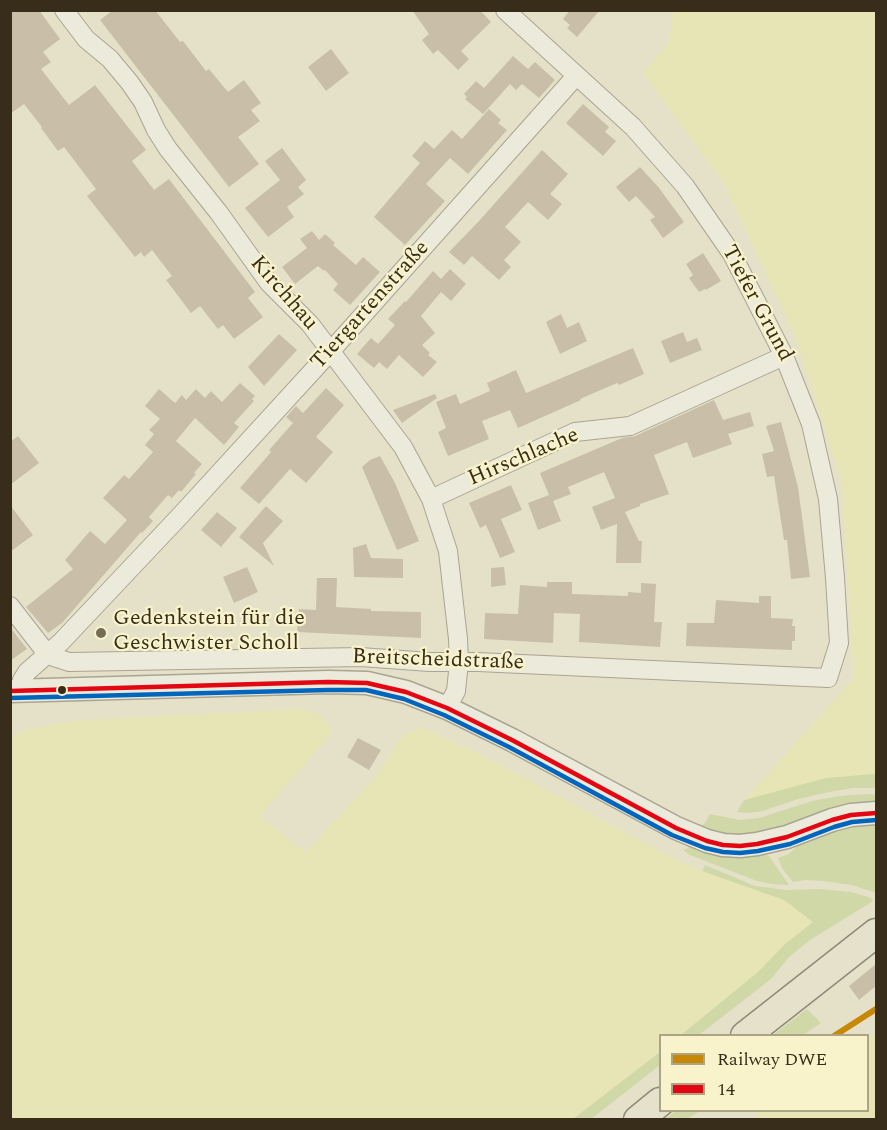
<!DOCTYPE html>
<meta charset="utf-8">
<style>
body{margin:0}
#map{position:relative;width:887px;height:1130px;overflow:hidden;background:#e5e1c8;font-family:Spectral,serif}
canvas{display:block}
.frame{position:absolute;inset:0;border:12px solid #382d1a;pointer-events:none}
.legend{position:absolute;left:659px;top:1034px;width:210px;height:78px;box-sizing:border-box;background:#f9f3cb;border:2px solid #aca484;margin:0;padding:8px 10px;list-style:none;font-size:18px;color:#382d1a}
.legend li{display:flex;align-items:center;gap:12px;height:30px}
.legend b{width:30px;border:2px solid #aca484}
</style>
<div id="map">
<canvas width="887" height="1130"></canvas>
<div class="frame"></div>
<ul class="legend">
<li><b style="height:8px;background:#c78806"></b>Railway DWE</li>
<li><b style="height:8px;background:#e30613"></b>14</li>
</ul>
</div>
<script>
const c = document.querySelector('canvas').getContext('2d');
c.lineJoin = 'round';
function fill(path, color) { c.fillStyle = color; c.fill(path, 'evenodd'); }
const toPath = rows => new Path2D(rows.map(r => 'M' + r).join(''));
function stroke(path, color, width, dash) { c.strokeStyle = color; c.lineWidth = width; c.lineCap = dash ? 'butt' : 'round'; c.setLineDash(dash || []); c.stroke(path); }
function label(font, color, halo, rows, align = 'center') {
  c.font = font + ' Spectral,serif'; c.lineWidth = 4.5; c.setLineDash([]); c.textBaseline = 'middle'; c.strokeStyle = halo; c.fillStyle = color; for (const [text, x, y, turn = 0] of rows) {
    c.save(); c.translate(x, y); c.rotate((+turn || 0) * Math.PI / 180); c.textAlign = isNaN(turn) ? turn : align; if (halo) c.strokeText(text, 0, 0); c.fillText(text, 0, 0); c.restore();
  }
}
fill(toPath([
 [673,11,876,11,876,775,826,778,744,800,854,678,842,484,797,340,724,184,643,73,669,43],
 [301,709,320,715,333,732,260,816,306,852,374,778,404,733,423,728,476,752,666,854,701,871,784,900,813,922,785,944,758,972,681,1035,660,1036,660,1052,573,1119,11,1119,10,738,24,730,80,720],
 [876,1034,876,1119,750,1120,763,1111,868,1110,868,1039]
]), '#e7e5b6');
fill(toPath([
 [873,774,876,775,876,788,853,788,829,792,798,799,763,811,748,813,737,812,744,800,826,778],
 [869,794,876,795,876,801,864,802,839,806,780,829,743,835,725,834,699,828,705,823,710,814,740,820,759,818,812,801,839,796],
 [863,824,876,825,876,893,852,885,823,881,805,880,793,882,782,868,778,858,789,854,799,844,837,829],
 [689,843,757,855,764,854,769,856,789,885,772,884,757,881,690,855,683,850,688,848],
 [705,865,755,886,786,890,819,889,851,892,868,897,872,899,873,901,810,940,789,957,771,979,699,1035,681,1035,758,972,785,944,813,922,784,900,702,871],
 [807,1009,821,1023,803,1035,773,1035],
 [660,1052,660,1065,591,1119,573,1119],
 [677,1110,700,1110,700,1111,688,1119,665,1119]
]), '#d0d8a8');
fill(toPath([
 [10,10,39,10,60,39,43,52,51,62,41,69,69,105,95,85,146,150,132,161,154,190,169,179,255,292,248,298,263,317,234,339,223,325,218,329,200,306,191,313,166,280,172,276,152,250,144,257,141,252,135,257,87,196,96,189,64,147,58,151,41,128,42,127,24,104,10,114],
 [113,10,155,10,180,42,183,41,206,71,209,69,228,92,244,80,261,103,251,110,260,121,238,137,259,164,229,187,100,20],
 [412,10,480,10,491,22,461,51,469,59,458,70,438,50,433,54,422,40,429,34],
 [570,10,600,10,577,37,567,28,570,25,563,19],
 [331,49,349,73,326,91,308,67],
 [513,56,528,69,535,62,555,80,539,98,522,84,516,90,510,84,483,114,465,99,467,97,464,94,476,81,484,88],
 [583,104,609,127,605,132,616,141,603,156,566,123],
 [489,109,501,120,498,123,507,130,468,174,450,158,426,184,445,201,405,245,374,217,420,163,412,156,425,141,434,149,452,130,462,139],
 [282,148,306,180,298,187,304,194,287,207,294,217,268,237,245,208,280,180,265,161],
 [542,150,568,174,550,194,562,204,548,220,528,202,505,227,521,242,504,260,511,267,499,280,472,256,464,265,449,252,479,221],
 [640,167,659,188,684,222,663,238,650,220,655,217,636,196,629,202,616,187],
 [312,231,319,240,325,234,335,243,333,245,356,265,363,257,380,272,350,305,333,290,338,284,325,270,324,271,318,266,295,284,282,267,307,248,300,239],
 [703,253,721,281,706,290,705,289,699,292,689,278,693,275,686,264],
 [450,269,466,284,451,301,441,292,421,316,435,333,422,345,430,353,428,355,437,362,423,377,399,355,387,369,379,362,374,368,357,354,371,338,378,344,395,325,388,319,405,301,406,302,433,271,441,279],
 [561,314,567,328,579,322,587,341,560,354,546,322],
 [683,332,687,342,697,338,702,350,670,363,661,341],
 [279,334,297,350,264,386,248,367],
 [633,348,644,374,619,385,617,383,580,399,581,400,518,428,510,410,482,421,489,439,448,456,438,432,446,428,436,402,456,394,460,404,490,391,487,383,516,370,526,393],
 [240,383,255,396,252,399,254,401,234,423,239,427,224,445,195,418,176,441,202,464,194,473,196,474,181,492,179,490,172,498,168,495,149,517,153,521,142,533,141,532,62,623,48,633,26,607,73,569,65,560,90,531,105,544,127,520,103,498,124,475,129,479,153,452,145,445,154,434,149,430,160,419,145,406,159,389,175,403,182,395,186,400,196,389,205,398,211,391,222,402],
 [326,388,344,405,316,437,333,452,306,483,290,469,259,504,240,488,271,452,269,450,293,423,286,417,296,406,303,413],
 [435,394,437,398,402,423,393,410],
 [714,400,723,420,750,412,754,426,728,434,732,444,693,458,687,442,654,455,669,494,640,504,640,506,625,512,639,541,642,541,641,563,616,563,617,524,601,530,592,507,615,498,604,472,568,487,571,494,553,501,561,521,538,530,528,503,549,495,540,473,622,438,635,436],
 [781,422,798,487,810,577,791,579,787,540,784,540,774,476,767,477,762,454,774,451,766,426],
 [18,436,39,463,10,485,10,442],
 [380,456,395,483,419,541,397,550,362,467,370,460],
 [511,485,522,510,501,519,515,552,500,558,486,525,480,528,469,503],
 [10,505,33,535,10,552],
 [266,506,283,521,263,543,274,566,239,537],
 [217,512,237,528,221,547,201,530],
 [366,544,371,558,403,559,403,578,354,577,353,548],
 [247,567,258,592,234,603,223,577],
 [504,567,506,585,491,587,491,568],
 [317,578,337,578,336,607,371,609,371,611,421,612,421,638,297,632,299,609,316,610],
 [547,582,572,582,572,594,628,596,628,592,641,593,641,583,656,584,654,622,662,622,660,647,579,642,580,614,554,613,553,643,484,639,485,613,518,614,520,585,547,587],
 [759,596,771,596,771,618,793,619,792,626,795,626,795,641,792,641,792,650,686,646,687,623,714,623,716,600,759,603],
 [10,627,27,649,10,661],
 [358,738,381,750,369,770,347,757],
 [876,964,876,986,859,1000,849,986]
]), '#c9bfa8');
const minor = toPath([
 [64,10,86,39,110,59,130,83,143,102,156,130,168,149,219,213,269,283,310,324,403,447,431,499,448,551,458,639,459,662,456,691,447,708],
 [431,499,575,432,630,426,784,356],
 [10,606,48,655,69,662,360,657,430,662,478,662,828,678,839,643,835,578,828,499,811,424,784,356,732,254,685,186,633,127,505,10],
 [21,690,22,680,27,672,61,642,179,517,330,352,576,76]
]);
const tertiary = toPath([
 [10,691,328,682,367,683,406,692,447,708,512,740,676,828,707,841,723,845,740,846,757,844,787,837,832,820,851,815,876,813]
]);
const primary = toPath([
 [745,1036,876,933],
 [638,1120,660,1102]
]);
stroke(minor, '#aaa492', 20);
stroke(tertiary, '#aaa492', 25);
stroke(primary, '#8f8a78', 31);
stroke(minor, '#eceada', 18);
stroke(tertiary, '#eceada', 22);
stroke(primary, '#e5e1cb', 28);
stroke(toPath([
 [10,691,328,682,367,683,406,692,447,708,512,740,676,828,707,841,723,845,740,846,757,844,787,837,832,820,851,815,876,813]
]), '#e30613', 4.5);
stroke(toPath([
 [10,698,328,690,366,690,404,699,444,715,509,747,672,835,705,848,723,852,740,853,758,851,790,844,834,827,852,822,876,820]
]), '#0065bd', 4.5);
stroke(toPath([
 [834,1036,876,1009]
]), '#c78806', 6);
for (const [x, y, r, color] of [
 [101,633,6,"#756c57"],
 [62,690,5,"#382d1a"]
]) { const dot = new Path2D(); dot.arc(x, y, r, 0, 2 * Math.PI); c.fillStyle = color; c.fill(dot); stroke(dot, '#f9f3cb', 2); }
label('22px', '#382d1a', '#f9f3cb', [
 ["Kirchhau",283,294,49],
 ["Tiefer Grund",756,304,62],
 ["Tiergartenstraße",371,306,-48],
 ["Hirschlache",524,458,-23],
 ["Breitscheidstraße",438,661,2]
]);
label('22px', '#382d1a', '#f9f3cb', [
 ["Gedenkstein für die",113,620],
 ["Geschwister Scholl",113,645]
], 'left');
</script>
